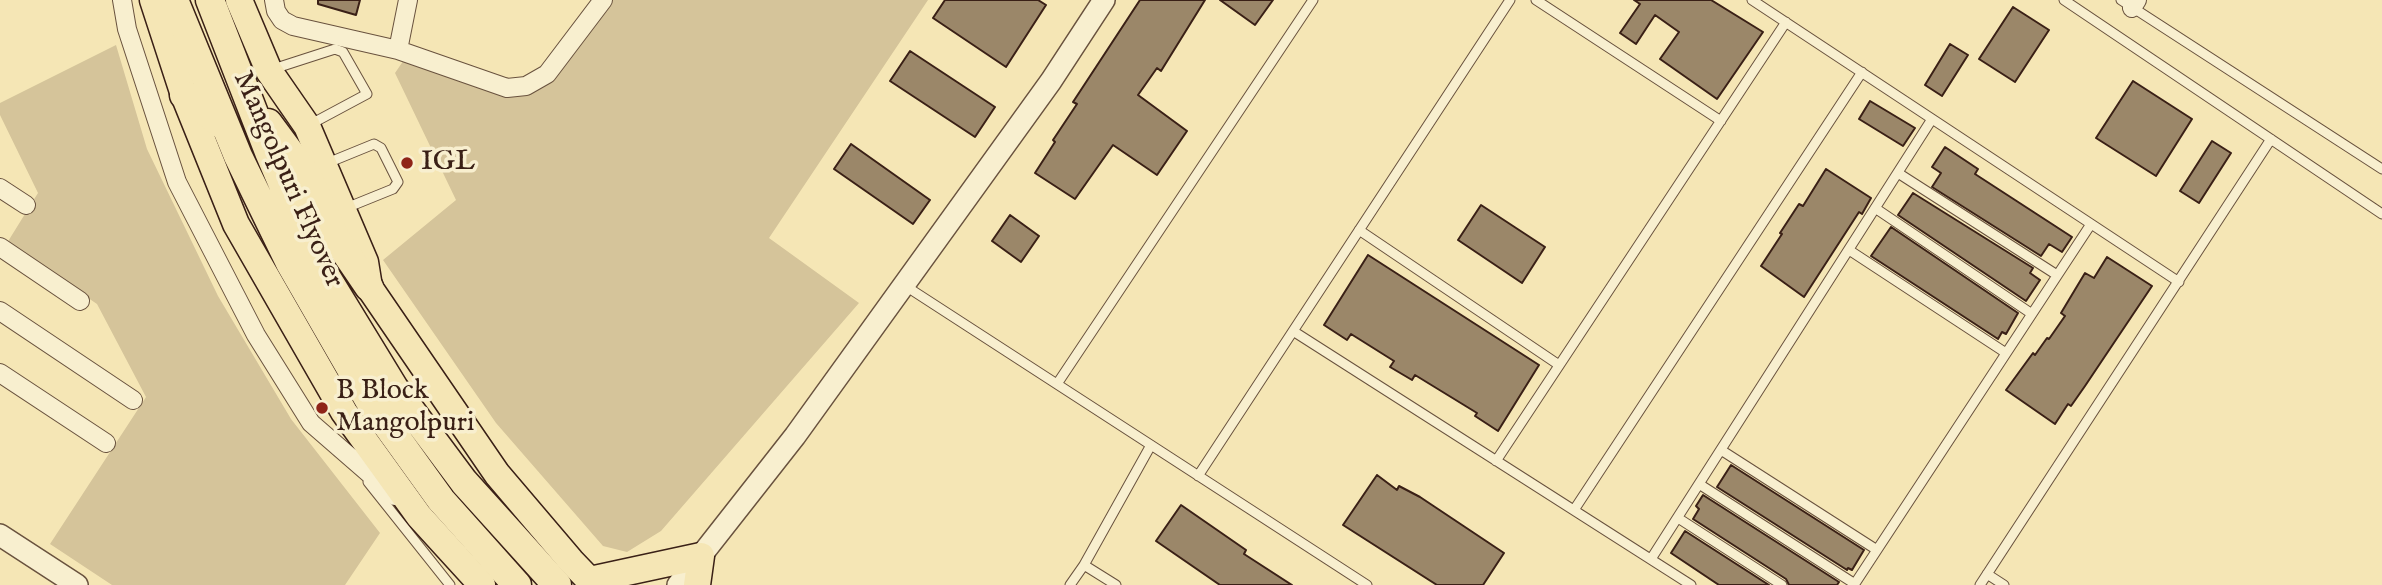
<!DOCTYPE html>
<style>
body{margin:0}
canvas{display:block;background:#f5e6b5}
</style>
<canvas width="2382" height="585"></canvas>
<script>
const c = document.querySelector('canvas').getContext('2d');
c.lineJoin = 'round';
function fill(path, color) { c.fillStyle = color; c.fill(path, 'evenodd'); }
const toPath = rows => new Path2D(rows.map(r => 'M' + r).join(''));
function stroke(path, color, width, dash) { c.strokeStyle = color; c.lineWidth = width; c.lineCap = dash ? 'butt' : 'round'; c.setLineDash(dash || []); c.stroke(path); }
function label(font, color, halo, rows, align = 'center') {
  c.font = font + ' "IM FELL English",serif'; c.lineWidth = 7; c.setLineDash([]); c.textBaseline = 'middle'; c.strokeStyle = halo; c.fillStyle = color; for (const [text, x, y, turn = 0] of rows) {
    c.save(); c.translate(x, y); c.rotate((+turn || 0) * Math.PI / 180); c.textAlign = isNaN(turn) ? turn : align; if (halo) c.strokeText(text, 0, 0); c.fillText(text, 0, 0); c.restore();
  }
}
fill(toPath([
 [598,0,928,0,769,238,859,303,661,531,627,552,603,546,496,423,383,260,456,200,395,73,408,54,527,91],
 [116,45,147,149,218,296,291,419,380,533,345,585,112,585,50,544,146,397,97,304,7,243,38,193,0,115,0,103]
]), '#d5c49a');
const building = toPath([
 [318,0,360,0,356,15,318,4,318,0],
 [945,0,1038,0,1046,5,1006,67,933,18,945,0],
 [1140,0,1205,0,1161,71,1157,68,1138,95,1187,131,1157,175,1113,145,1075,199,1035,173,1055,142,1053,140,1077,104,1073,102,1140,0],
 [1220,0,1273,0,1255,25,1220,0],
 [1634,0,1711,0,1763,32,1717,99,1660,59,1679,32,1655,15,1636,44,1620,33,1640,4,1634,0],
 [2013,7,2049,30,2015,82,1979,59,2013,7],
 [1950,44,1968,55,1942,96,1925,85,1950,44],
 [910,51,995,107,975,137,890,81,910,51],
 [2133,81,2192,119,2156,176,2096,138,2133,81],
 [1870,101,1915,128,1903,146,1859,119,1870,101],
 [2212,141,2231,153,2199,203,2180,191,2212,141],
 [851,144,930,200,913,224,834,169,851,144],
 [1945,147,1978,169,1975,174,2072,237,2062,252,2049,244,2041,256,1932,187,1941,173,1932,167,1945,147],
 [1826,169,1871,198,1862,214,1859,212,1804,297,1761,266,1782,234,1780,233,1799,204,1803,206,1826,169],
 [1913,193,2033,268,2030,273,2040,280,2026,301,1898,215,1913,193],
 [1481,205,1545,247,1522,283,1458,240,1481,205],
 [1010,215,1039,236,1021,262,992,241,1010,215],
 [1891,227,2018,313,2006,334,2002,332,1998,339,1871,256,1891,227],
 [1368,255,1539,365,1498,431,1475,416,1477,413,1415,375,1412,380,1390,367,1394,361,1351,334,1347,340,1324,325,1368,255],
 [2107,257,2152,286,2085,386,2071,406,2068,404,2055,424,2006,390,2033,353,2035,355,2047,338,2049,339,2065,316,2061,313,2085,273,2094,278,2107,257],
 [1731,465,1864,550,1852,570,1848,568,1847,570,1717,487,1731,465],
 [1377,475,1397,490,1399,486,1420,497,1504,553,1483,585,1437,585,1343,525,1377,475],
 [1703,495,1839,582,1837,585,1789,585,1786,579,1693,519,1699,509,1696,506,1703,495],
 [1181,505,1246,550,1244,554,1292,585,1220,585,1156,541,1181,505],
 [1685,531,1769,585,1719,585,1671,553,1685,531]
]);
fill(building, '#9b8769');
stroke(building, '#3a2016', 2);
const service = toPath([
 [1536,0,1721,121],
 [1752,0,2179,282],
 [2064,0,2382,214],
 [2121,0,2382,169],
 [270,70,335,49,343,52,367,94,311,124],
 [325,164,374,144,381,148,398,182,393,189,346,208],
 [1898,173,2057,275],
 [1875,208,2032,314],
 [1359,230,1559,365],
 [1849,250,2006,353],
 [904,285,1367,585],
 [1293,331,1691,585],
 [1057,384,1313,0],
 [1721,450,1877,550],
 [1496,461,1786,22],
 [1198,476,1510,0],
 [368,482,450,585],
 [1699,484,1855,584],
 [1574,510,1862,72],
 [1678,518,1782,585],
 [1651,559,1932,119],
 [1987,574,2004,585],
 [1070,585,1084,565],
 [1116,585,1084,565,1151,445],
 [1854,585,2091,224],
 [1980,585,2271,139]
]);
const minor = toPath([
 [122,0,127,29,177,182,256,335,311,423,395,496],
 [274,0,276,11,282,20,293,26,398,50,507,88,526,86,547,74,603,0],
 [2132,8,2137,0],
 [398,50,408,0],
 [0,188,26,205],
 [0,247,80,301],
 [0,311,133,400],
 [0,373,106,443]
]);
const tertiary = toPath([
 [0,535,77,585],
 [678,585,795,436,1051,81,1104,0]
]);
const primary = toPath([
 [153,0,184,95,236,224,344,412,419,516,482,585],
 [239,0,269,71,307,126,365,262,369,287,497,474,571,561,594,585],
 [590,580,701,556,697,585]
]);
const trunk = toPath([
 [174,0,238,156,290,263,369,400,441,500,517,585],
 [210,0,269,152,314,257,394,388,464,482,557,585],
 [184,95,224,126],
 [268,123,308,177,335,237,369,287]
]);
stroke(service, '#69523e', 11);
stroke(minor, '#69523e', 20);
stroke(tertiary, '#69523e', 24);
stroke(primary, '#3a2016', 29);
stroke(trunk, '#3a2016', 31);
stroke(service, '#f8efcf', 9);
stroke(minor, '#f8efcf', 18);
stroke(tertiary, '#f8efcf', 21);
stroke(primary, '#f5e6b5', 26);
stroke(trunk, '#f5e6b5', 28);
for (const [x, y, r, color] of [
 [407,163,7,"#8f2418"],
 [322,408,7,"#8f2418"]
]) { const dot = new Path2D(); dot.arc(x, y, r, 0, 2 * Math.PI); c.fillStyle = color; c.fill(dot); stroke(dot, '#f8efcf', 2.5); }
label('28px', '#3a2016', '#f8efcf', [
 ["IGL",421,163],
 ["B Block",336,392],
 ["Mangolpuri",336,424]
], 'left');
label('28px', '#3a2016', '#f8efcf', [
 ["Mangolpuri Flyover",287,180,66]
]);
</script>
